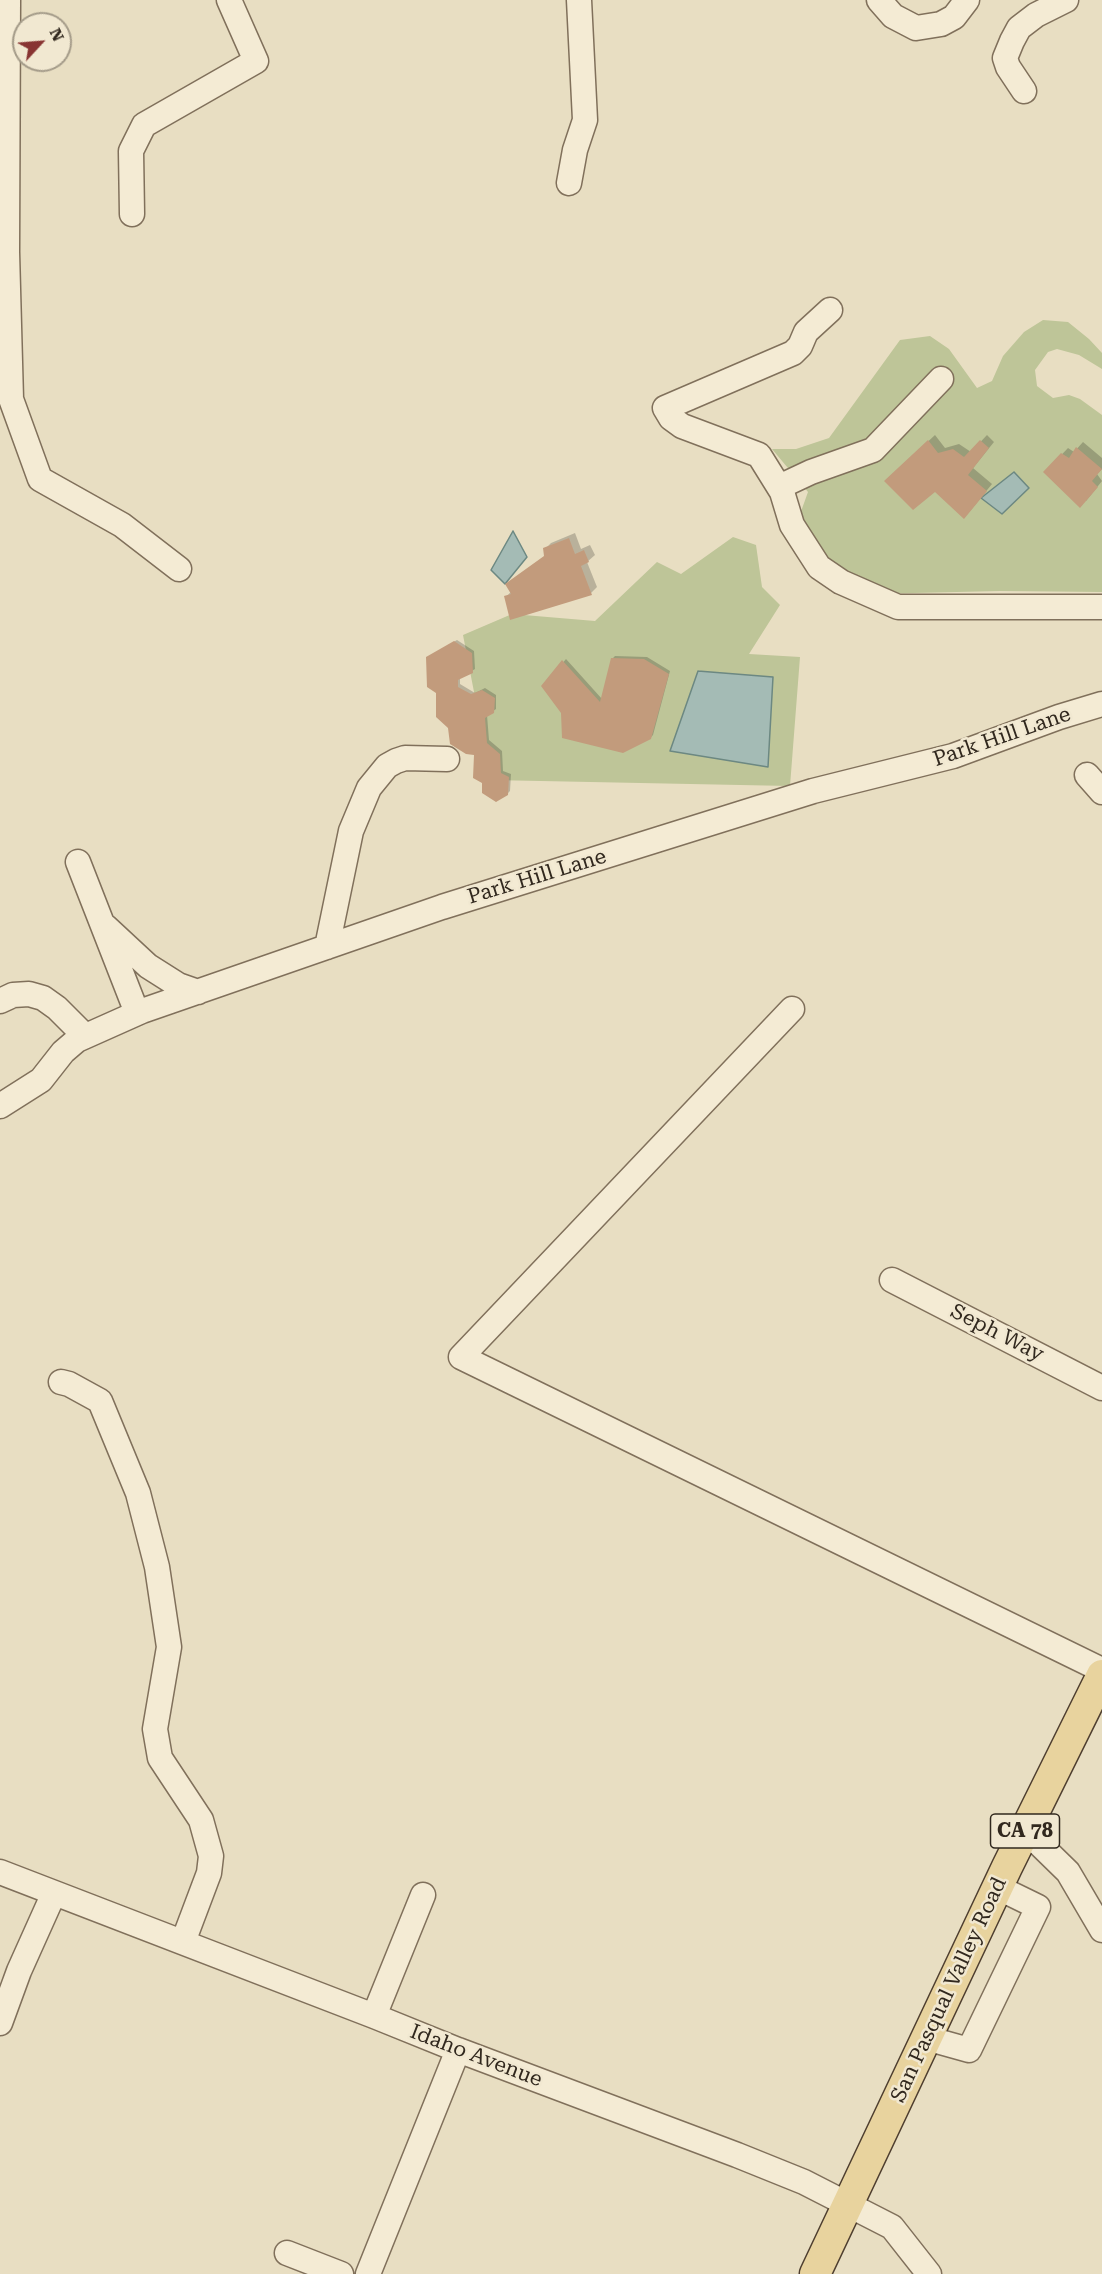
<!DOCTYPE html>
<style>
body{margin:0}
#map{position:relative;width:1102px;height:2274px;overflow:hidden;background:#e8dec2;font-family:"Roboto Serif",serif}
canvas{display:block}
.north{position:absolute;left:12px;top:12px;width:60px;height:60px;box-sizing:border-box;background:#f1e8d1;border:2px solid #a49b89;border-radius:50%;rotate:64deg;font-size:16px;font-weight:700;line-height:24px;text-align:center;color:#31281e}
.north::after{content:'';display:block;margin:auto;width:21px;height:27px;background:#883432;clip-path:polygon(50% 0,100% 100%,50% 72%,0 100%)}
</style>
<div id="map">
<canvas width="1102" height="2274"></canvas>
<div class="north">N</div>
</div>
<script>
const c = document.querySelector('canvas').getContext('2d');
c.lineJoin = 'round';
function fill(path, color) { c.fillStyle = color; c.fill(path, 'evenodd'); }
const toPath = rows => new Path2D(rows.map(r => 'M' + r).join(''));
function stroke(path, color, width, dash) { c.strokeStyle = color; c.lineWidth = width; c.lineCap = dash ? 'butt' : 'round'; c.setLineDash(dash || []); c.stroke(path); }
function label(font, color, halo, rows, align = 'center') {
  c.font = font + ' "Roboto Serif",serif'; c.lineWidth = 5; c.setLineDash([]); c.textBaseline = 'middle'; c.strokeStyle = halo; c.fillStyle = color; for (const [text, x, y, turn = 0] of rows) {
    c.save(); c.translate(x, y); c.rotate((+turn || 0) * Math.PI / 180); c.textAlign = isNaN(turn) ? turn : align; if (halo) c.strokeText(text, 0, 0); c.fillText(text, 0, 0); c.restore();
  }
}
fill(toPath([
 [1043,320,1068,322,1089,339,1102,353,1102,369,1079,355,1057,349,1048,352,1035,370,1037,386,1053,398,1069,395,1080,399,1102,415,1102,592,1000,591,870,594,835,569,799,517,808,492,772,449,796,449,829,438,900,340,930,336,949,349,977,388,992,381,1003,356,1024,332],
 [733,537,756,545,762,587,780,605,749,654,800,657,790,786,491,780,463,635,512,614,595,621,657,562,681,574]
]), '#bec598');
const water = toPath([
 [1014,472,1029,488,1002,514,981,498,1014,472],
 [513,531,527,557,505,584,491,570,513,531],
 [698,671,773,677,768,767,670,751,698,671]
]);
fill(water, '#a4bbb5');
stroke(water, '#6c8882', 1.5);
fill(toPath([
 [935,435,945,448,959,444,971,452,987,435,994,442,973,468,992,484,970,511,935,490,886,481],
 [1083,442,1102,458,1102,469,1097,474,1102,481,1086,501,1045,472,1068,448,1074,452],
 [575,533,581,549,590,545,595,555,587,562,597,587,591,593,506,597,546,555,545,549,551,543],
 [457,640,474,651,475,669,460,678,460,684,475,693,485,688,496,695,496,709,487,715,489,740,502,751,503,771,511,774,510,791,507,794,484,782,475,754,450,727,437,692,431,655],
 [615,656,647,657,670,671,653,735,650,738,562,712,543,686,566,659,602,699,612,659]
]), '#0003');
fill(toPath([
 [928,440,938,453,953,449,964,457,980,440,989,448,968,475,987,491,964,519,935,492,913,510,884,481],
 [1076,447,1102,469,1092,481,1098,487,1080,508,1043,472,1061,453,1069,458],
 [569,538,575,554,584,550,589,562,581,566,592,595,510,620,504,596,511,594,505,584,544,556,543,548],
 [454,641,472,653,473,673,458,680,458,687,471,694,482,690,495,698,494,713,485,718,487,743,500,754,501,773,509,777,508,795,496,802,482,793,482,783,473,778,474,755,466,754,450,744,448,728,436,717,436,693,427,687,426,657],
 [611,658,644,659,669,674,651,739,623,753,562,738,561,713,541,686,562,660,600,702]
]), '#c29b7c');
const minor = toPath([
 [8,0,7,252,11,399,40,479,122,525,179,569],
 [879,0,893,16,916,28,941,24,954,17,967,0],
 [1024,91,1008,67,1005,58,1012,41,1019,28,1036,15,1066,0],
 [569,183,575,150,585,120,579,0],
 [132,214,131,151,144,125,256,61,229,0],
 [830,310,806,332,800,346,793,353,665,408,671,418,682,426,759,455,782,492,792,525,819,567,841,582,898,607,1102,607],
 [779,487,811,472,873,450,941,379],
 [1087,775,1102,792],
 [78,862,137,1013],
 [106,927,148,966,178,985,198,992],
 [327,947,351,831,369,788,387,766,396,761,405,758,447,759],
 [0,1001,13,995,29,994,43,998,57,1008,85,1036],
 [792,1009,461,1357,1102,1670],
 [0,1106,41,1080,63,1052,77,1040,142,1011,442,907,813,791,953,756,1059,717,1102,704],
 [892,1280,1102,1388],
 [61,1382,69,1384,100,1401,138,1493,157,1567,169,1647,155,1729,160,1758,201,1820,211,1856,209,1873,183,1942],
 [1025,1830,1068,1872,1102,1930],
 [0,1872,374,2016,458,2050,737,2155,804,2182,892,2227,929,2274],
 [374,2016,423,1895],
 [0,2023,19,1971,54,1893],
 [926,2038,969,2050,1038,1907,997,1887],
 [287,2253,341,2274],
 [368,2274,458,2050]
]);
const major = toPath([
 [815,2274,1007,1867,1102,1675]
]);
stroke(minor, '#80705b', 27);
stroke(major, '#4e3e2f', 33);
stroke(minor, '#f4ebd4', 24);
stroke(major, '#e8d39e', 30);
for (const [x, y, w] of [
 [1025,1831,69]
]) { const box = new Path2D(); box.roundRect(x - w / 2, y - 17, w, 34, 4.5); c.fillStyle = '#f1e8d1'; c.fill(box); stroke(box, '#31281e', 1.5); }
label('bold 20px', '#31281e', null, [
 ["CA 78",1025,1831]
]);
label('21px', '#31281e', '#f1e8d1', [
 ["Park Hill Lane",1002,737,-19],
 ["Park Hill Lane",537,877,-17],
 ["Seph Way",997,1333,27],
 ["San Pasqual Valley Road",949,1990,-65],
 ["Idaho Avenue",476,2056,21]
]);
</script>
